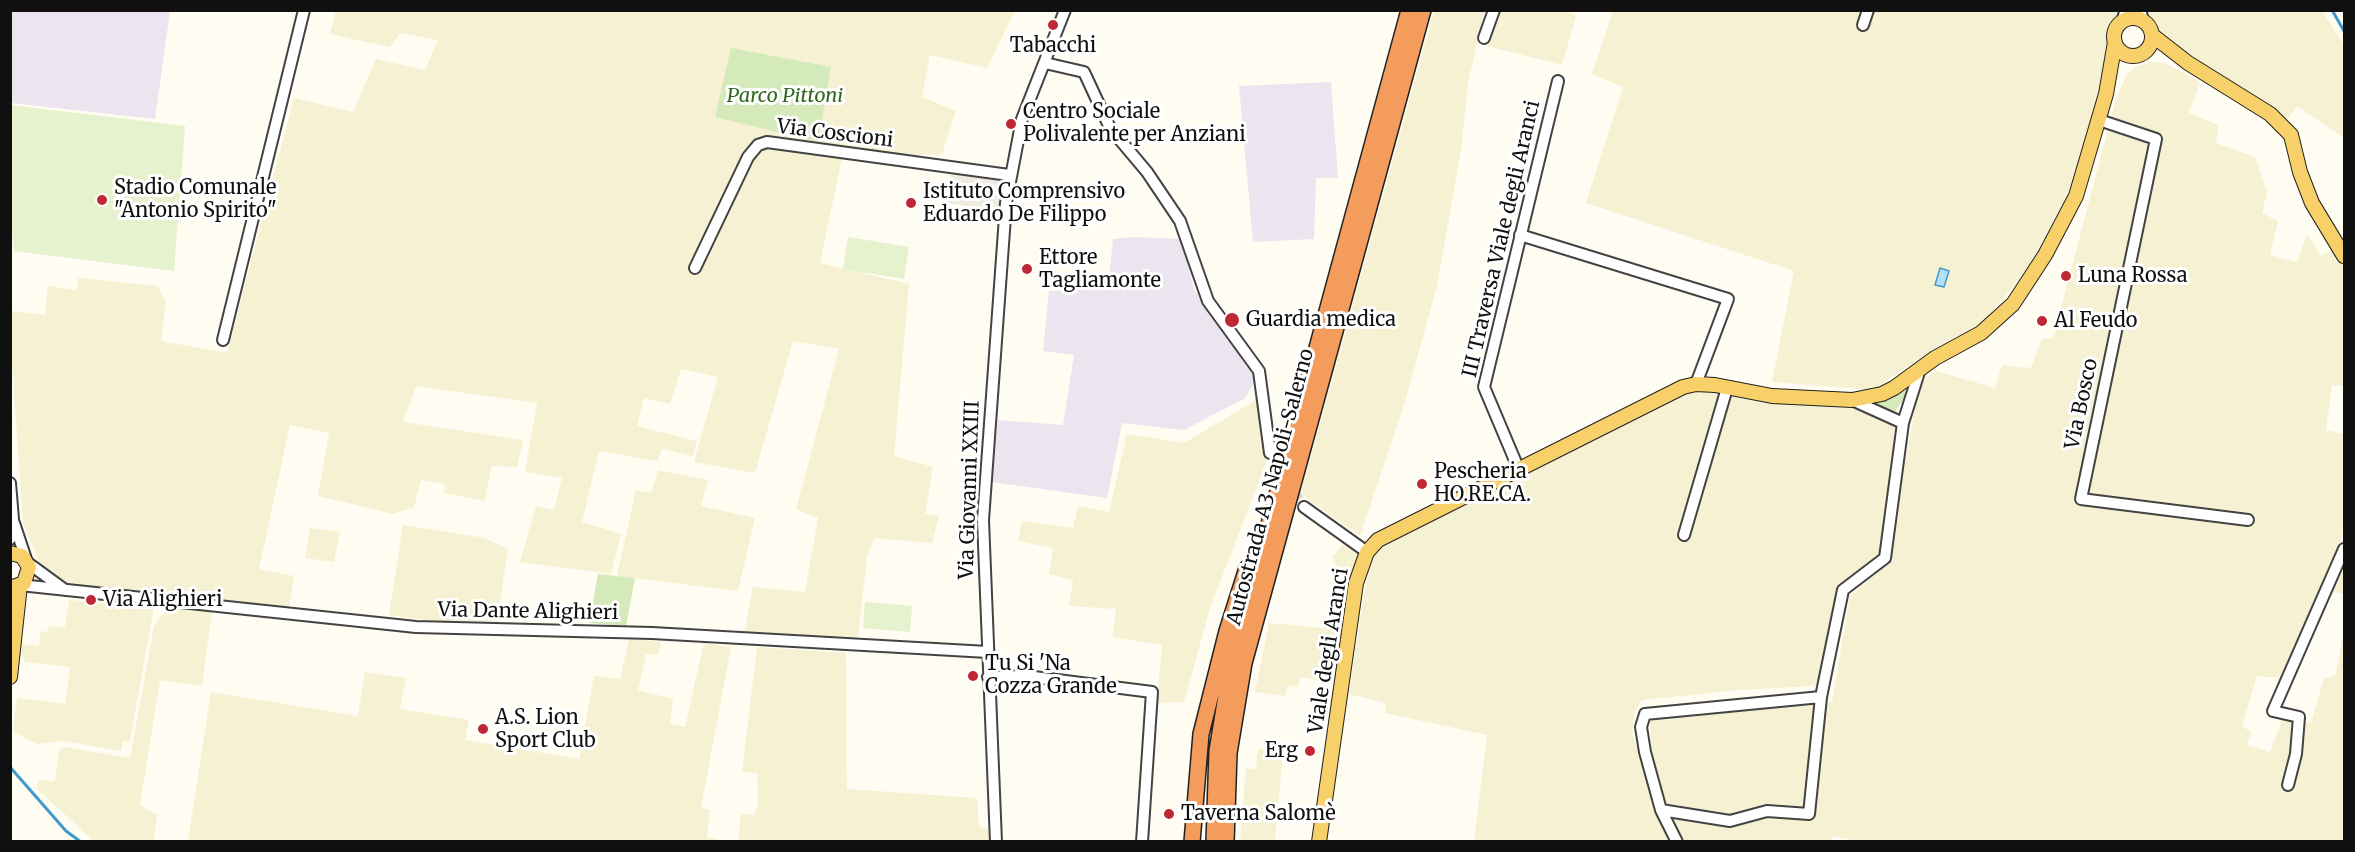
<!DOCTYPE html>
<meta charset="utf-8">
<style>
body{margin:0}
#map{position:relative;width:2355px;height:852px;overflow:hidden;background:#fffcf2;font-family:Merriweather,serif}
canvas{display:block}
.frame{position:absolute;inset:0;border:12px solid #101010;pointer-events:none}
</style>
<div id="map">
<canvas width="2355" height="852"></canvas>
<div class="frame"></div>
</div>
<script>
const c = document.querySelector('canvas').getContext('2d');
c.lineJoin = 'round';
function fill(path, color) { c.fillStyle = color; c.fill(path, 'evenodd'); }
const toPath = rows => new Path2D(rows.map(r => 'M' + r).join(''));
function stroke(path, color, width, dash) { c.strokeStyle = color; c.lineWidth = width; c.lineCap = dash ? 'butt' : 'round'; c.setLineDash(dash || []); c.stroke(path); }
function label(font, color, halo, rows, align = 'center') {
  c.font = font + ' Merriweather,serif'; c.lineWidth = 6; c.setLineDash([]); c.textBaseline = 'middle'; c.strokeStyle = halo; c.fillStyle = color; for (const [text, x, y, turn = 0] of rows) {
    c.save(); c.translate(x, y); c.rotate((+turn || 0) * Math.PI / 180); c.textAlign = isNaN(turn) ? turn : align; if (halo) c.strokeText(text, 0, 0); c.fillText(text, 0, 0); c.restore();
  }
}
fill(toPath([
 [11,10,170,11,155,119,11,103],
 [1331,82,1338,178,1316,178,1314,239,1253,242,1239,86],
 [1132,237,1182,239,1194,290,1257,378,1245,398,1184,430,1122,423,1107,498,992,482,998,420,1063,425,1074,355,1043,351,1049,291,1108,289,1113,239]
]), '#ece4ee');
fill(toPath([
 [336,11,1015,11,987,68,930,55,922,97,956,111,942,154,842,158,820,263,909,284,894,456,933,467,925,514,939,516,932,543,875,538,867,556,858,638,744,633,753,587,805,592,818,518,796,509,839,349,793,341,755,473,694,462,718,377,681,369,670,404,644,398,637,426,697,441,693,456,662,449,657,461,599,451,582,522,621,534,611,574,520,562,536,506,554,510,562,478,525,472,537,403,416,386,403,422,523,440,517,467,492,466,484,501,444,493,445,484,421,480,414,507,393,514,318,496,329,433,290,425,259,569,294,576,289,610,70,585,40,565,23,522,11,350,10,311,45,315,48,286,77,290,78,278,157,286,166,301,161,341,227,353,294,98,353,112,376,59,425,70,438,40,400,33,390,47,330,34],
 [1434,11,1485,11,1468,82,1461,150,1437,286,1405,402,1360,536,1310,501,1301,492],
 [1499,11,1567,11,1576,16,1562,65,1487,46],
 [1613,11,2117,11,2110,34,2108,66,2071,187,2026,272,1980,325,1941,344,1873,390,1772,382,1794,271,1586,203,1623,87,1592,74],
 [2147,11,2322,11,2344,45,2344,138,2297,106,2286,122,2163,36],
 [2152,62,2165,63,2200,82,2189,113,2218,125,2216,143,2255,157,2267,192,2262,213,2278,221,2270,255,2297,262,2307,234,2321,256,2332,249,2344,266,2344,386,2332,385,2326,430,2344,434,2344,521,2341,540,2283,678,2257,676,2242,726,2251,732,2247,745,2270,752,2283,717,2311,723,2324,678,2335,676,2344,631,2344,841,1865,842,1832,836,1830,842,1685,841,1664,801,1652,753,1650,719,1832,702,1850,596,1888,563,1919,383,1936,371,1995,388,2002,365,2031,368,2042,339,2053,338,2116,99,2126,76,2137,66],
 [1705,391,1760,402,1852,408,1896,426,1880,552,1877,561,1841,589,1821,677,1816,686,1738,690,1642,700,1635,711,1632,733,1657,812,1672,841,1474,841,1487,735,1385,713,1386,703,1349,694,1365,587,1375,555,1387,543,1688,392],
 [1258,399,1268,458,1210,608,1184,702,1157,703,1162,645,1113,637,1116,609,1069,606,1073,580,1049,574,1053,548,1018,541,1022,521,1073,528,1078,506,1109,512,1127,434,1184,443],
 [658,470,708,480,701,506,755,518,738,591,617,576,636,490,651,493],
 [403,525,485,538,508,549,497,621,434,621,389,615],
 [310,528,340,532,334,562,305,558],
 [1345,542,1359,552,1338,665,1321,664,1317,680,1301,677,1298,687,1288,685,1285,696,1255,692,1269,623,1323,628,1338,571,1333,556],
 [2344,567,2344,595,2333,591],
 [69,600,154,607,130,742,123,741,121,751,64,741,37,744,13,731,17,698,65,704,70,667,25,662,20,654,21,644,39,646,41,631,48,632,49,626,65,627],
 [168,608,212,611,202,686,160,680,140,805,157,815,154,841,94,841,37,789,38,780,55,781,59,750,65,747,130,758,154,626],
 [629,639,661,642,659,654,646,654,638,690,673,699,670,724,685,727,704,643,731,647,701,808,710,810,707,837,724,841,188,841,211,692,358,716,365,672,406,678,400,709,469,720,465,740,579,759,594,676,620,679],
 [757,647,846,653,847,789,977,798,979,827,989,829,989,841,738,841,741,813,754,815,758,805,757,773,742,772],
 [1258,749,1283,751,1275,841,1240,841,1246,768,1256,769]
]), '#f5f1d2');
fill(toPath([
 [731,48,831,67,818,142,715,117],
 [1903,389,1907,393,1894,414,1869,405,1889,400],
 [598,574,635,578,626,626,589,623]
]), '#d5eabb');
fill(toPath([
 [11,105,185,126,174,271,14,251,10,212],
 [848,237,909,247,904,279,843,269],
 [865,602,912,606,910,632,863,628]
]), '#e6f1cd');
fill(toPath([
 [951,173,1002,181,998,211,946,203]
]), '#f0ebe0');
const water = toPath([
 [1940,268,1949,271,1944,287,1935,285,1940,268]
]);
fill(water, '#b7e0f6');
stroke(water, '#3e99cd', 1.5);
stroke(toPath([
 [2332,10,2344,31],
 [10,767,66,831,81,842]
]), '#3e99cd', 3);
stroke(toPath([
 [1270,453,1304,507]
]), '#dbd9d0', 10, [10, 5]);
const minor = toPath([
 [2140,10,2143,20],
 [2122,21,2126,10],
 [1863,25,1868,10],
 [1484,38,1494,10],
 [1045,63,1084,72,1110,128,1147,172,1180,221,1208,301,1259,371,1270,453],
 [2099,120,2156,139,2081,499,2248,520],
 [1520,235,1728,299,1696,384],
 [695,268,748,157,758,145,767,142,1009,175],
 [223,340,304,10],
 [1852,400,1903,423,1920,369],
 [1519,470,1484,387,1558,81],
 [10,483,13,519,10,539],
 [1304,507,1367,552],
 [14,523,26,559],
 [1684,535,1727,388],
 [28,563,65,590],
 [20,585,416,627,652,633,988,652],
 [988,677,1026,676,1152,692,1142,842],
 [2288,785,2296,754,2299,717,2273,711,2344,549],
 [1661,810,1730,821,1767,811,1809,814,1821,697],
 [996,842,983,520,1006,203,1022,119,1065,10],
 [1677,842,1661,810,1645,752,1641,727,1645,714,1821,697,1843,590,1885,558,1903,423]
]);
const major = toPath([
 '2114 37a19 19 0 1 1 38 0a19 19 0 1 1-38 0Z',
 [2152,35,2188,63,2270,114,2291,135,2300,172,2312,203,2344,256],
 [10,553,22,556,29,567,24,583,13,587],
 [10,677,20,585],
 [1319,842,1356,583,1367,552,1378,540,1683,387,1696,384,1715,385,1772,396,1852,400,1882,394,1894,388,1935,358,1981,333,2013,304,2045,255,2076,196,2106,94,2115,42]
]);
const highway = toPath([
 [1192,842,1201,734,1227,631,1247,568],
 [1214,842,1217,751,1232,660,1409,10],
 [1226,842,1229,753,1244,663,1423,10]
]);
stroke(minor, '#434343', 14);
stroke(major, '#212121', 16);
stroke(highway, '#212121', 18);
stroke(minor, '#fff', 10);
stroke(major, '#f7d06a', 14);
stroke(highway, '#f39c5c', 15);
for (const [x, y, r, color] of [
 [1053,25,6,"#c02734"],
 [1011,124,6,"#c02734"],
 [102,200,6,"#c02734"],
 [911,203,6,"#c02734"],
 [1027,269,6,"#c02734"],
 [2066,276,6,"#c02734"],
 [1232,320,8,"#c02734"],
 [2042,321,6,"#c02734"],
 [1422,484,6,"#c02734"],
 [91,600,6,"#c02734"],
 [973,676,6,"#c02734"],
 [483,729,6,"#c02734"],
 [1310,751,6,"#c02734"],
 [1169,814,6,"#c02734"]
]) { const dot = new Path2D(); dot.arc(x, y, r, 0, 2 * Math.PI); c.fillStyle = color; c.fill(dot); stroke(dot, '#fff', 2); }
label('20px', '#101010', '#fff', [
 ["Tabacchi",1053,46,"center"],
 ["Centro Sociale",1023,112],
 ["Polivalente per Anziani",1023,135],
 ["Stadio Comunale",114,188],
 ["\"Antonio Spirito\"",114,211],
 ["Istituto Comprensivo",923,192],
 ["Eduardo De Filippo",923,215],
 ["Ettore",1039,258],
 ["Tagliamonte",1039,281],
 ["Luna Rossa",2078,276],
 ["Guardia medica",1246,320],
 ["Al Feudo",2054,321],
 ["Pescheria",1434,472],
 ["HO.RE.CA.",1434,495],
 ["Via Alighieri",103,600],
 ["Tu Si 'Na",985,664],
 ["Cozza Grande",985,687],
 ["A.S. Lion",495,718],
 ["Sport Club",495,741],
 ["Erg",1298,751,"right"],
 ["Taverna Salomè",1181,814]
], 'left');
label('italic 20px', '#31681f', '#fff', [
 ["Parco Pittoni",785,96]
]);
label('20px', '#101010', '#fff', [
 ["Via Coscioni",835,134,7],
 ["III Traversa Viale degli Aranci",1502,239,-77],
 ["Via Bosco",2082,404,-78],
 ["Autostrada A3 Napoli-Salerno",1271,487,-75],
 ["Via Giovanni XXIII",970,490,-88],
 ["Via Dante Alighieri",528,612,1],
 ["Viale degli Aranci",1329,651,-81]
]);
</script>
